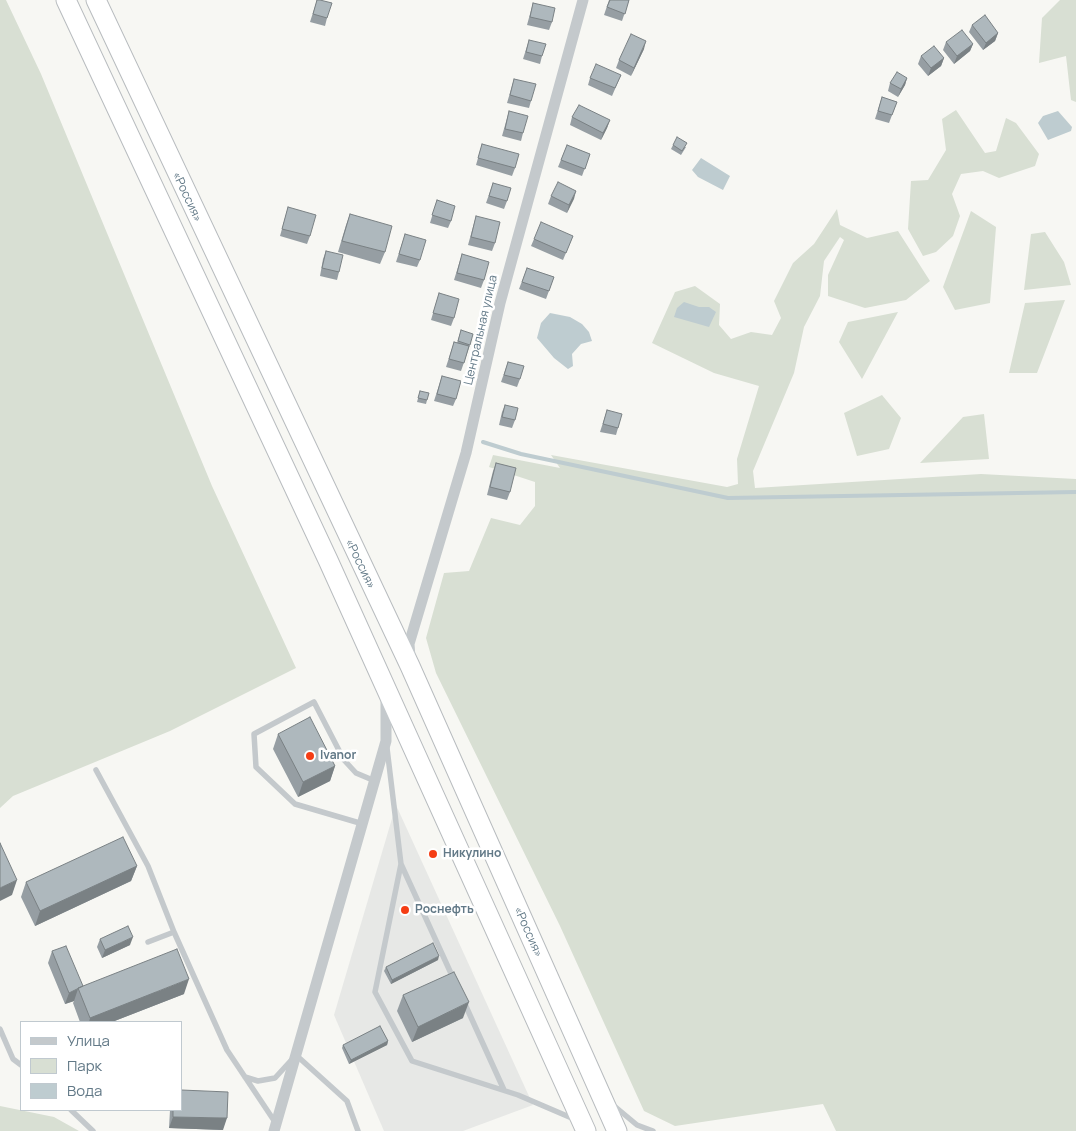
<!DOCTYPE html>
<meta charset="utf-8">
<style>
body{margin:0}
#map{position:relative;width:1076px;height:1131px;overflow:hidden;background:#f7f7f3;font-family:Manrope,sans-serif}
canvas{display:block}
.legend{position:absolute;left:20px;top:1021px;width:162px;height:90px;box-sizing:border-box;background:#fff;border:1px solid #c0c9cf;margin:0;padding:6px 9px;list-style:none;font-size:15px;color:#627987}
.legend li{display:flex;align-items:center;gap:10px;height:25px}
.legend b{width:25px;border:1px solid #c0c9cf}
</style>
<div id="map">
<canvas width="1076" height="1131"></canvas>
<ul class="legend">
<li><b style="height:6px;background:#c4c9cc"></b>Улица</li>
<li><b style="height:14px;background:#d8dfd3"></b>Парк</li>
<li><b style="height:14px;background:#beccd0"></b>Вода</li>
</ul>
</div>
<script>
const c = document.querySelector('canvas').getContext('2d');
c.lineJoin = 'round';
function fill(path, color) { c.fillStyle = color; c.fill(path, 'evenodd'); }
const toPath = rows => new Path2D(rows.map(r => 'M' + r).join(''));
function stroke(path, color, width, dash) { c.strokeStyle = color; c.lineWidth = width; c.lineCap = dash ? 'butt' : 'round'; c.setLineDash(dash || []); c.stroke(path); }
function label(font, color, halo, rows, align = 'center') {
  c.font = font + ' Manrope,sans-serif'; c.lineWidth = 5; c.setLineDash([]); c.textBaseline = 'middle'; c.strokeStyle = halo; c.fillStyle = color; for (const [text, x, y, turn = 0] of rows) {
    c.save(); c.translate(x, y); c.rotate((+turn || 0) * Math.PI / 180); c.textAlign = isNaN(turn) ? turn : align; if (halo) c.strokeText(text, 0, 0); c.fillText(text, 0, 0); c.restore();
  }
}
fill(toPath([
 [396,805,533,1105,463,1131,384,1131,334,1015]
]), '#e7e8e6');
fill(toPath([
 [0,0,6,0,41,74,212,486,296,668,170,731,13,796,0,808],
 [1060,0,1076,0,1076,102,1071,100,1066,56,1039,63,1042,18],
 [956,110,985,153,996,151,1006,118,1016,123,1039,154,1035,166,999,178,983,171,961,174,952,194,960,216,953,236,936,252,923,256,908,229,911,181,928,180,946,150,942,119],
 [837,209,840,225,867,238,898,231,930,281,906,300,865,308,828,296,828,275,844,240,840,237,824,261,820,296,804,327,794,373,753,471,755,488,981,474,1076,479,1076,1131,836,1131,823,1104,675,1126,644,1111,560,926,436,673,426,638,444,573,469,571,491,518,520,525,535,506,535,482,489,467,493,455,560,468,551,455,727,487,738,484,737,459,759,386,714,373,652,343,675,292,695,286,720,304,719,325,731,339,751,332,772,335,781,318,774,301,793,263,814,244],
 [971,211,996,227,990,303,955,310,943,287],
 [1045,232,1064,262,1071,285,1024,290,1031,234],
 [1065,300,1037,373,1009,373,1025,303],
 [898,312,862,379,839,342,848,322],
 [882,395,901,418,889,449,857,456,844,413],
 [984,414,989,459,920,463,963,417],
 [0,1106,54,1117,79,1131,0,1131]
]), '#d8dfd3');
fill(toPath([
 [1058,111,1072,127,1071,131,1048,140,1038,123,1043,116],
 [701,158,730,176,723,190,698,177,692,170],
 [684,302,699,307,709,307,716,312,709,327,674,317,677,308],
 [550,313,570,317,582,324,589,332,592,341,581,344,572,354,573,366,568,369,554,358,537,338,541,323]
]), '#beccd0');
stroke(toPath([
 [483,442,521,454,728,498,1076,492]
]), '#beccd0', 4);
const trunk = toPath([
 [66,0,328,560,586,1131],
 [96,0,410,666,617,1131]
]);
stroke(trunk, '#b8bcbf', 21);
stroke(toPath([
 [387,748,401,864,375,992,412,1061,518,1095,574,1119],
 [96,770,148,866,174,932],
 [363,824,295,804,256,767,254,734,314,702,344,760,356,773,375,781],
 [401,864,454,980],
 [148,942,174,932,227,1050,275,1122],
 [464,1002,504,1090],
 [0,1029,13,1059,21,1065],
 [245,1077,258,1081,275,1078,296,1055,347,1101,358,1131],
 [613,1105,637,1125,653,1131],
 [71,1110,93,1131]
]), '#c4c9cc', 5.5);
stroke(toPath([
 [410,658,409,644,466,453,500,303,583,0],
 [274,1131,386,741,386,699]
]), '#c4c9cc', 11);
stroke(trunk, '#fff', 19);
fill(toPath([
 [317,0,327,18,325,26,310,22],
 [609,0,629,0,622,21,604,15],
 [533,3,552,22,549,30,527,25],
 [972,25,998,33,995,41,983,50,969,32],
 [529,40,542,56,540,64,523,59],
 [946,42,973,44,970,51,954,64,943,50],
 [644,49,631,76,616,68,619,60],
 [921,56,944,58,941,66,928,76,918,64],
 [621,75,612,96,588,85,590,78],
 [907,78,905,85,898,97,888,91,890,83],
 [514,79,531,101,529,108,507,103],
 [882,97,897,102,889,123,875,119],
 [509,111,523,133,521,141,502,136],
 [572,117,610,120,607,128,601,140,570,125],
 [482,144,515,168,512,176,476,165],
 [567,145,590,154,582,176,558,167],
 [673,145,686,147,681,155,671,149],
 [493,183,507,201,504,209,486,203],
 [576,191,567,213,548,204,551,196],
 [437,200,451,221,448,228,430,223],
 [288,207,310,236,307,244,280,236],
 [350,214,385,252,380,264,338,252,346,225],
 [476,216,495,243,492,251,468,245],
 [405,234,420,260,417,267,396,262],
 [573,236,563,260,531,246,534,239],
 [326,251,339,272,337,280,320,276,323,259],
 [462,254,484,280,481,288,454,280],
 [527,268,554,277,546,299,519,289],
 [439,293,454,318,451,326,431,320],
 [461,330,470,345,461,371,446,367,454,342,457,343],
 [508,362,520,379,517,387,501,382],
 [442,376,456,399,453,406,434,401],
 [420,391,427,400,426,404,417,402],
 [505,405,515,420,512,428,499,425,502,412],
 [607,410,618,428,616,435,600,432],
 [496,463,510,492,507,500,487,495,493,471],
 [278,734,335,766,330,781,298,797,273,749],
 [137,866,131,881,35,926,21,897,26,882],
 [100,939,130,945,102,958,97,947],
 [52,951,83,986,184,994,112,1022,80,1022,73,1003,74,1001,65,1004,48,963],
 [438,960,391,984,384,971,386,967],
 [403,995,463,1018,412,1042,397,1011],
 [388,1041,387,1045,349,1064,342,1048,343,1045],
 [170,1110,181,1110,223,1130,169,1128]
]), '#969ea3');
fill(toPath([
 [998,33,995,41,983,50,986,43],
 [646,41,644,49,631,76,634,68],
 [973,44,970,51,954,64,957,56],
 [944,58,941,66,928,76,931,68],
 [907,78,905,85,898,97,901,89],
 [610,120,607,128,601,140,603,133],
 [576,191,574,199,567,213,569,205],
 [335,766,330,781,298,797,303,782],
 [137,866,131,881,35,926,40,911],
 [17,880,12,895,0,901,0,888],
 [133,937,130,945,102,958,105,950],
 [439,956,438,960,391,984,392,980],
 [189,979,184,994,112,1022,89,1022,90,1018],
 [78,989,74,1001,65,1004,69,993],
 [469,1002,463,1018,412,1042,418,1027],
 [388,1041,387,1045,349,1064,351,1060],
 [173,1117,227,1118,223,1130,169,1128]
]), '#7a8184');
const building = toPath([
 [317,0,320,0,332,3,327,18,313,14,317,0],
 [610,0,629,0,625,14,607,7,610,0],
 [533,3,555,8,552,22,530,17,533,3],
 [985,15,998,33,986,43,972,25,985,15],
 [962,30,973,44,957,56,946,42,962,30],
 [631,34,646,41,634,68,619,60,631,34],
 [529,40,546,44,542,56,526,52,529,40],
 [934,46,944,58,931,68,921,56,934,46],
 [596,64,621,75,615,88,590,78,596,64],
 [897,72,907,78,901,89,890,83,897,72],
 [514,79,536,84,531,101,510,95,514,79],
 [882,97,897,102,892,115,878,111,882,97],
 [579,105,610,120,603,133,572,117,579,105],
 [509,111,528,116,523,133,505,129,509,111],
 [677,137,687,143,682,151,673,145,677,137],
 [482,144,519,154,515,168,478,158,482,144],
 [567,145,590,154,585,169,561,160,567,145],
 [558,182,576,191,569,205,551,196,558,182],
 [493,183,511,188,507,201,489,196,493,183],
 [437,200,455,206,451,221,432,215,437,200],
 [288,207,316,215,310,236,282,229,288,207],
 [350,214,392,226,385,252,342,241,350,214],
 [476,216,500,222,495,243,471,237,476,216],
 [541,222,573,236,566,253,534,239,541,222],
 [405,234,426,240,420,260,399,254,405,234],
 [326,251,343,255,339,272,322,268,326,251],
 [462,254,489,262,484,280,457,273,462,254],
 [527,268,554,277,549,291,522,282,527,268],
 [439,293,459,299,454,318,433,313,439,293],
 [461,330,473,334,470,345,458,341,461,330],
 [454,342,469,346,464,363,449,359,454,342],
 [508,362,524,366,520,379,504,375,508,362],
 [442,376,461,381,456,399,437,394,442,376],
 [420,391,429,393,427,400,418,398,420,391],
 [505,405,518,408,515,420,502,417,505,405],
 [607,410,622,414,618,428,603,424,607,410],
 [496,463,516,468,510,492,490,487,496,463],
 [310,717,335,766,303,782,278,734,310,717],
 [123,837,137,866,40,911,26,882,123,837],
 [0,843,17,880,0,888,0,843],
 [128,926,133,937,105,950,100,939,128,926],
 [433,943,439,956,392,980,386,967,433,943],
 [66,946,83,986,69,993,52,951,66,946],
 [177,949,189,979,90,1018,78,988,177,949],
 [454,972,469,1002,418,1027,403,995,454,972],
 [380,1026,388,1041,351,1060,343,1045,380,1026],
 [181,1090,228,1092,227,1118,173,1117,173,1110,181,1110,181,1090]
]);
fill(building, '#aeb8bd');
stroke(building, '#7a8184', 1);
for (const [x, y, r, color] of [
 [310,756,5,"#f53d14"],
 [433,854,5,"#f53d14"],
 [405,910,5,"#f53d14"]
]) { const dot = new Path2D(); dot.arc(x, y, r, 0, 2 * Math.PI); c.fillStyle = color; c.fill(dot); stroke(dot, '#fff', 2); }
label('12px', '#627987', '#fff', [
 ["«Россия»",187,197,65],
 ["Центральная улица",481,330,-77],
 ["«Россия»",360,564,64],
 ["«Россия»",528,932,66]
]);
label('bold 12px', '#627987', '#fff', [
 ["Ivanor",320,756],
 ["Никулино",443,854],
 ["Роснефть",415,910]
], 'left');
</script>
